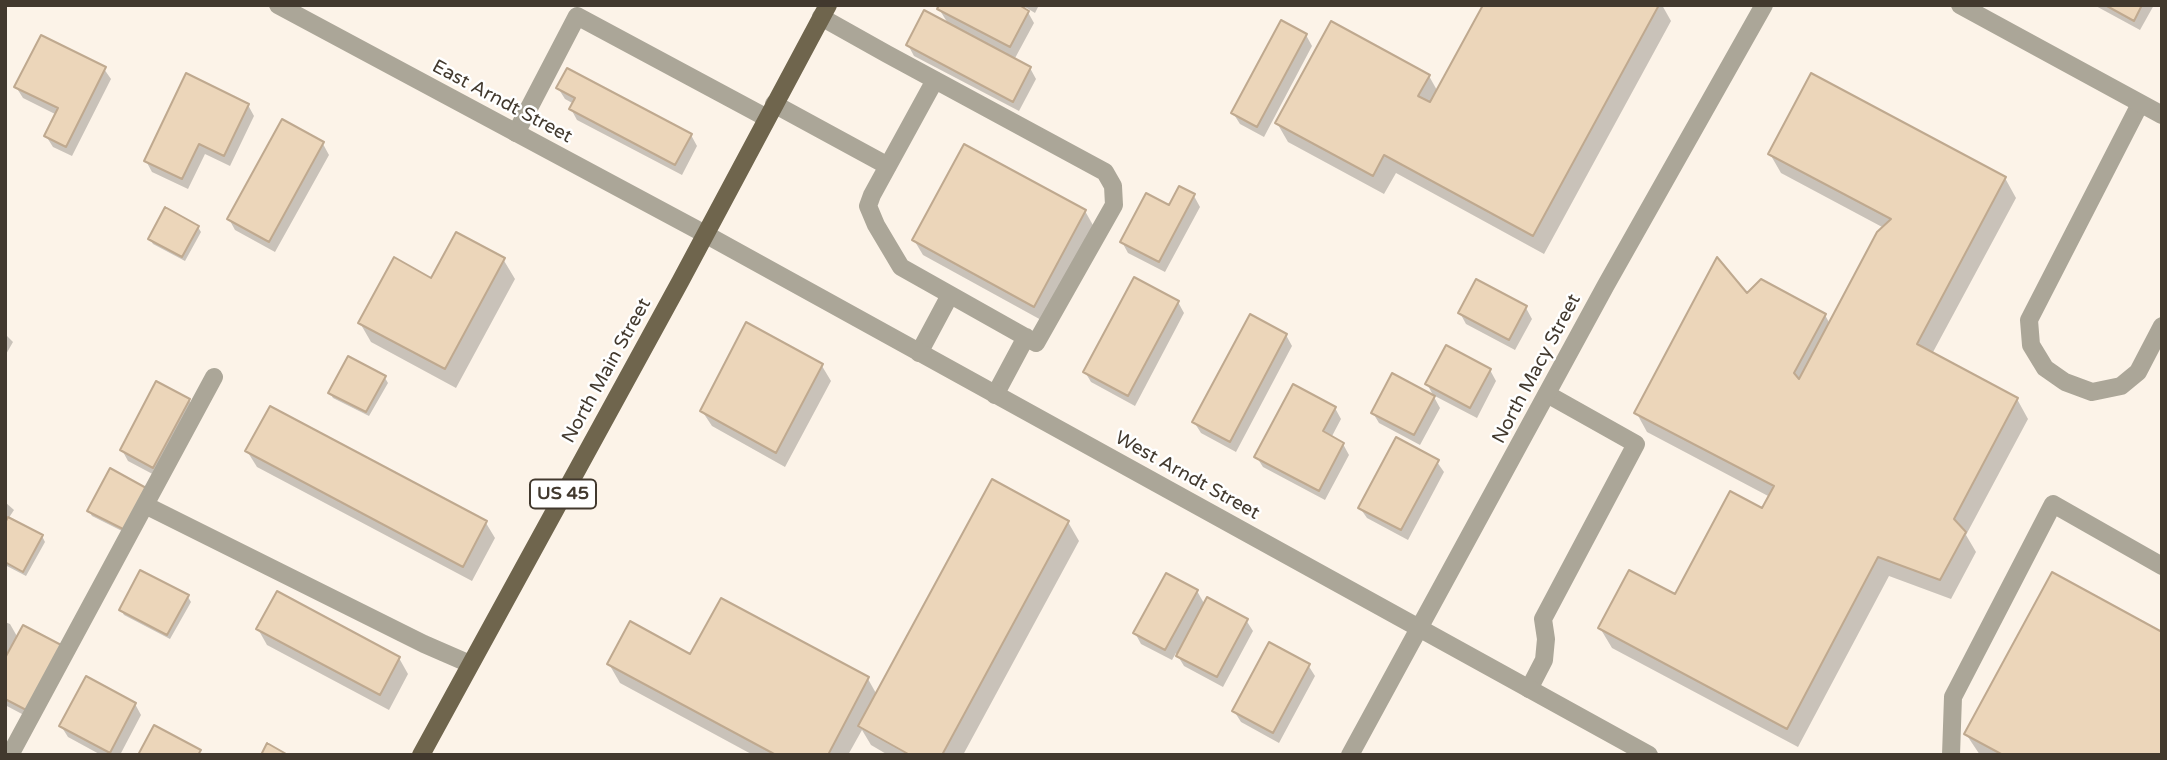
<!DOCTYPE html>
<style>
body{margin:0}
#map{position:relative;width:2167px;height:760px;overflow:hidden;background:#fcf3e8;font-family:"Varela Round",sans-serif}
canvas{display:block}
.frame{position:absolute;inset:0;border:7px solid #42392e;pointer-events:none}
</style>
<div id="map">
<canvas width="2167" height="760"></canvas>
<div class="frame"></div>
</div>
<script>
const c = document.querySelector('canvas').getContext('2d');
c.lineJoin = 'round';
function fill(path, color) { c.fillStyle = color; c.fill(path, 'evenodd'); }
const toPath = rows => new Path2D(rows.map(r => 'M' + r).join(''));
function stroke(path, color, width, dash) { c.strokeStyle = color; c.lineWidth = width; c.lineCap = dash ? 'butt' : 'round'; c.setLineDash(dash || []); c.stroke(path); }
function label(font, color, halo, rows, align = 'center') {
  c.font = font + ' "Varela Round",sans-serif'; c.lineWidth = 5; c.setLineDash([]); c.textBaseline = 'middle'; c.strokeStyle = halo; c.fillStyle = color; for (const [text, x, y, turn = 0] of rows) {
    c.save(); c.translate(x, y); c.rotate((+turn || 0) * Math.PI / 180); c.textAlign = isNaN(turn) ? turn : align; if (halo) c.strokeText(text, 0, 0); c.fillText(text, 0, 0); c.restore();
  }
}
fill(toPath([
 [941,5,1039,5,1035,13,1025,7,1034,23,1014,60,1030,68,1036,79,1019,111,914,56,908,45,949,25,939,9],
 [1485,5,1662,5,1671,21,1544,254,1396,173,1384,194,1288,142,1277,123,1429,76,1438,92],
 [2094,5,2154,5,2140,30],
 [1306,35,1312,46,1264,137,1240,124,1233,113],
 [104,69,111,79,72,156,53,147,46,136,57,115,23,98,16,87],
 [558,88,691,135,697,146,682,175,577,120,571,109,574,104,565,99],
 [248,105,254,116,230,166,205,154,188,189,152,172,146,161],
 [323,144,329,155,275,252,235,230,229,219],
 [1770,154,2005,178,2016,198,1932,354,2017,399,2028,419,1966,535,1976,552,1951,599,1889,576,1798,747,1612,648,1600,628,1676,597,1763,511,1770,497,1647,432,1636,412,1745,294,1825,315,1830,324,1884,228,1781,173],
 [1194,196,1200,207,1165,272,1128,253,1122,242,1170,207],
 [1085,211,1094,227,1043,321,923,255,914,240],
 [198,227,201,232,185,261,153,244,150,239],
 [503,259,515,279,456,388,371,342,360,323,432,280],
 [1178,302,1184,313,1135,406,1091,382,1085,372],
 [1526,308,1532,319,1515,350,1466,324,1460,313],
 [5,334,13,342,5,356],
 [1286,335,1292,346,1236,452,1201,433,1194,422],
 [822,366,831,381,785,467,712,426,702,411],
 [1490,370,1496,381,1477,418,1433,395,1427,384],
 [385,378,388,383,369,416,333,398,330,393],
 [1434,397,1440,408,1420,445,1379,423,1373,413],
 [189,400,195,411,160,478,128,461,122,450],
 [1335,408,1341,419,1331,438,1343,444,1349,455,1325,500,1263,467,1256,456],
 [247,451,486,523,495,538,472,581,257,467],
 [1437,462,1444,472,1408,540,1367,518,1360,508],
 [150,495,128,534,92,516,89,511],
 [5,502,14,510,8,519,42,536,45,542,26,576,5,565],
 [1068,522,1079,541,963,755,888,755,871,745,862,730,848,755,753,755,620,683,609,664,868,679,877,695],
 [1197,591,1205,605,1246,620,1253,631,1223,687,1184,666,1176,653,1172,660,1141,644,1135,633],
 [188,597,191,602,170,639,124,615,121,610],
 [5,622,10,624,18,638,37,722,5,705],
 [258,629,399,658,408,674,389,710,267,645],
 [1308,665,1315,676,1279,743,1241,722,1234,711],
 [135,704,141,715,120,755,101,755,68,737,61,726],
 [1966,734,2162,755,1980,755]
]), '#0003');
const building = toPath([
 [939,5,1019,5,1029,11,1010,47,937,9,939,5],
 [1483,5,1659,5,1533,236,1384,155,1373,176,1275,123,1331,21,1430,75,1418,96,1430,102,1483,5],
 [2105,5,2142,5,2134,21,2105,5],
 [924,10,1031,67,1013,102,906,45,924,10],
 [1281,20,1307,34,1257,127,1231,113,1281,20],
 [41,35,106,67,66,147,44,136,58,108,14,87,41,35],
 [567,68,692,134,675,165,569,109,575,98,556,88,567,68],
 [186,73,249,104,224,156,199,144,182,179,144,161,186,73],
 [1811,73,2006,177,1917,344,2018,398,1954,519,1966,532,1940,580,1878,557,1787,729,1598,628,1629,570,1675,594,1730,491,1762,508,1774,486,1634,413,1717,257,1747,293,1761,279,1826,314,1794,373,1799,379,1877,232,1891,219,1768,154,1811,73],
 [282,119,324,142,269,242,227,219,282,119],
 [964,144,1086,210,1034,307,912,240,964,144],
 [1179,186,1195,194,1159,262,1120,242,1146,193,1169,205,1179,186],
 [165,207,199,226,182,257,148,239,165,207],
 [456,232,505,258,445,369,358,323,394,257,431,278,456,232],
 [1134,277,1179,301,1128,396,1083,372,1134,277],
 [1476,279,1527,306,1509,340,1458,313,1476,279],
 [1250,314,1287,334,1230,442,1192,422,1250,314],
 [746,322,823,364,776,453,700,411,746,322],
 [1446,345,1491,369,1470,408,1425,384,1446,345],
 [348,356,386,376,366,412,328,393,348,356],
 [1392,373,1435,396,1414,435,1371,413,1392,373],
 [156,381,190,399,153,468,120,450,156,381],
 [1293,384,1336,407,1323,431,1344,443,1319,491,1254,457,1293,384],
 [270,406,487,521,463,567,245,451,270,406],
 [1396,437,1439,460,1401,530,1358,508,1396,437],
 [110,468,148,489,125,530,87,511,110,468],
 [992,479,1069,521,942,755,910,755,858,726,992,479],
 [8,517,43,535,23,572,5,562,5,523,8,517],
 [140,570,189,595,167,635,119,610,140,570],
 [2052,572,2162,632,2162,755,2003,755,1964,734,2052,572],
 [1166,573,1198,590,1165,650,1133,633,1166,573],
 [277,591,400,657,380,695,256,629,277,591],
 [1207,597,1248,619,1217,677,1176,656,1207,597],
 [721,598,869,677,828,755,776,755,607,664,630,621,690,654,721,598],
 [23,625,65,647,30,712,5,699,5,658,23,625],
 [1269,642,1310,664,1273,733,1232,711,1269,642],
 [86,676,136,703,110,753,59,726,86,676],
 [154,725,201,750,198,755,138,755,154,725],
 [267,743,288,755,261,755,267,743]
]);
fill(building, '#ecd6ba');
stroke(building, '#bfa98f', 2);
stroke(toPath([
 [821,17,887,54,1105,172,1113,186,1114,205,1036,343,901,267,876,225,868,206,872,195,935,80],
 [774,104,888,166],
 [2140,104,2029,320,2031,345,2045,368,2065,382,2092,392,2121,386,2138,372,2162,326],
 [516,133,577,16,767,118],
 [919,353,950,295],
 [995,395,1026,337],
 [145,505,424,644,470,664],
 [1529,689,1544,660,1546,639,1543,619,1636,444,1547,394],
 [10,755,214,377],
 [1951,755,1953,697,2053,504,2162,566]
]), '#aba698', 18);
stroke(toPath([
 [278,5,705,234,1649,755],
 [1960,5,2162,115],
 [1350,755,1606,285,1764,5]
]), '#aba698', 18);
stroke(toPath([
 [421,755,680,282,828,5]
]), '#6f654d', 18);
for (const [x, y, w] of [
 [563,494,66]
]) { const box = new Path2D(); box.roundRect(x - w / 2, y - 14.5, w, 29, 5); c.fillStyle = '#fff'; c.fill(box); stroke(box, '#42392e', 2); }
label('bold 18px', '#42392e', null, [
 ["US 45",563,494]
]);
label('19px', '#42392e', '#fff', [
 ["East Arndt Street",502,102,28],
 ["North Macy Street",1537,369,-62],
 ["North Main Street",607,371,-61],
 ["West Arndt Street",1187,476,29]
]);
</script>
